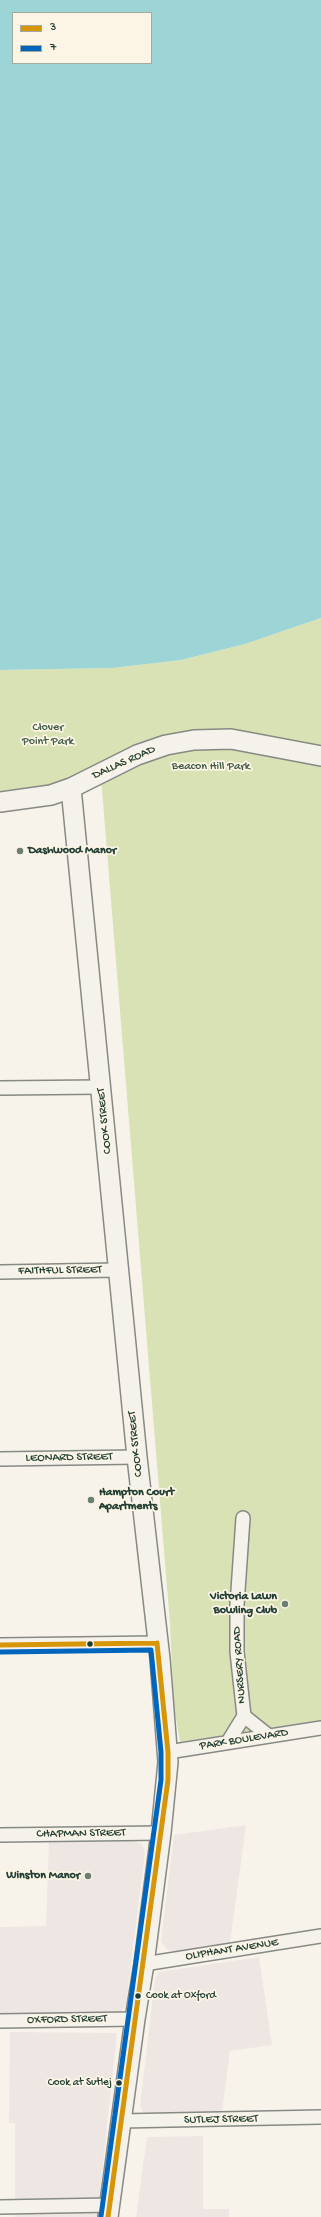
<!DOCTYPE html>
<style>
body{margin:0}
#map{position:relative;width:321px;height:2217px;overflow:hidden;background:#f7f3ea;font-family:"Gochi Hand",sans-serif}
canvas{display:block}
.legend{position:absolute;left:12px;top:12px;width:140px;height:52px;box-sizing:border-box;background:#fcf5e5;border:1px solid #a4ab9e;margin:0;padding:5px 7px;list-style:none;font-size:12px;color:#1f3d34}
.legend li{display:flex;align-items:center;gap:8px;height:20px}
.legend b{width:20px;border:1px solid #a4ab9e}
</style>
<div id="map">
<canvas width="321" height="2217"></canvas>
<ul class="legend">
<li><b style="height:5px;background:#d79608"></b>3</li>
<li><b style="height:5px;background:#0065bd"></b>7</li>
</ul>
</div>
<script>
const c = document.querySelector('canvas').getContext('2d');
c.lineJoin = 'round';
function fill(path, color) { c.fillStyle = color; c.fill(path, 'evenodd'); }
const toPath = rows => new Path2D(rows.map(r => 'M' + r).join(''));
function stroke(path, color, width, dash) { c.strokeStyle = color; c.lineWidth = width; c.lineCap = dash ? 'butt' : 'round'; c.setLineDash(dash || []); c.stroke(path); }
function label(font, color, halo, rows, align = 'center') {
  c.font = font + ' "Gochi Hand",sans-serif'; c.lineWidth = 3.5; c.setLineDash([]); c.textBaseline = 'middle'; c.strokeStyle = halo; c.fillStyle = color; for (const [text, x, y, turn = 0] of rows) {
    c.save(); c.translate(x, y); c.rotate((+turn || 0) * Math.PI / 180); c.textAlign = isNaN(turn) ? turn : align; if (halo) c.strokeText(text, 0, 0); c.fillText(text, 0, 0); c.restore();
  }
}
fill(toPath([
 [246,1825,230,1943,175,1951,166,1949,161,1941,174,1835],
 [49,1841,133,1841,142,1844,145,1852,126,2004,121,2012,111,2014,0,2015,0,1927,46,1926],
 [259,1957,272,2045,230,2051,222,2112,148,2114,142,2111,140,2106,155,1979,158,1972],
 [10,2032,117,2033,99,2201,15,2201,15,2123,9,2123],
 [203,2136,203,2209,229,2209,229,2217,136,2217,147,2137],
 [15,2213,97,2213,97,2217,15,2217]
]), '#eee6e3');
fill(toPath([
 [321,618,321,1720,180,1742,174,1708,170,1624,100,765,56,785,0,792,0,670,113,668,181,660,245,644]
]), '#d8e2b5');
fill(toPath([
 [0,0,321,0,321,618,245,644,181,660,113,668,0,670],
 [13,13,151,13,151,63,13,63]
]), '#9dd5d6');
const minor = toPath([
 [0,1088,101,1087],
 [0,1272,119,1270],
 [0,1459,137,1457],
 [0,1645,157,1643],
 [244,1716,269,1736],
 [228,1742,244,1716,237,1652,237,1605,243,1518],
 [168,1752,321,1728],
 [0,1835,161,1833],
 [144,1964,321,1936],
 [0,2021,135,2019],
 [121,2121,321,2117],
 [0,2207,110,2205]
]);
const secondary = toPath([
 [71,788,137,1457,160,1659,168,1762,161,1833,144,1964,135,2019,108,2217],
 [0,802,51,795,71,788,137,755,166,745,194,740,231,739,321,756]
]);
stroke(minor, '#868984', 16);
stroke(secondary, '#868984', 22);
stroke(minor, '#f5f2ec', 13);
stroke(secondary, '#f5f2ec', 19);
stroke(toPath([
 [0,1645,157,1643],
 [108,2217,168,1780,168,1752,157,1643]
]), '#d79608', 5);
stroke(toPath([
 [0,1652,151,1650,161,1752,161,1780,101,2216]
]), '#0065bd', 5);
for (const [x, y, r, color] of [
 [20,851,4,"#6b7d74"],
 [91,1500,4,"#6b7d74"],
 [285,1604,4,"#6b7d74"],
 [90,1644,3.5,"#1f3d34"],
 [88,1876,4,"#6b7d74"],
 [138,1996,3.5,"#1f3d34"],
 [119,2083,3.5,"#1f3d34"]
]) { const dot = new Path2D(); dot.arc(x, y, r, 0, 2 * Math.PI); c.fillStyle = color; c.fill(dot); stroke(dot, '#fcf5e5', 1.5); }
label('11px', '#1f3d34', '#fcf5e5', [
 ["Cook at Oxford",146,1996],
 ["Cook at Sutlej",112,2083,"right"]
], 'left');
label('12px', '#3f5b45', '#fcf5e5', [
 ["Clover",48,728],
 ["Point Park",48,742],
 ["Beacon Hill Park",211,767]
]);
label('12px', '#1f3d34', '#fcf5e5', [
 ["DALLAS ROAD",124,763,-24],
 ["COOK STREET",105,1121,-96],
 ["FAITHFUL STREET",60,1271,-1],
 ["COOK STREET",136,1444,-96],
 ["LEONARD STREET",69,1458,-1],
 ["NURSERY ROAD",240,1665,-94],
 ["PARK BOULEVARD",244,1740,-9],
 ["CHAPMAN STREET",81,1834,-1],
 ["OLIPHANT AVENUE",232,1950,-9],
 ["OXFORD STREET",67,2020,-1],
 ["SUTLEJ STREET",221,2120,-1]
]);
label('bold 12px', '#1f3d34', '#fcf5e5', [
 ["Dashwood Manor",28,851],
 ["Hampton Court",99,1493],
 ["Apartments",99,1507],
 ["Victoria Lawn",277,1597,"right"],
 ["Bowling Club",277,1611,"right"],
 ["Winston Manor",80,1876,"right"]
], 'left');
</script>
